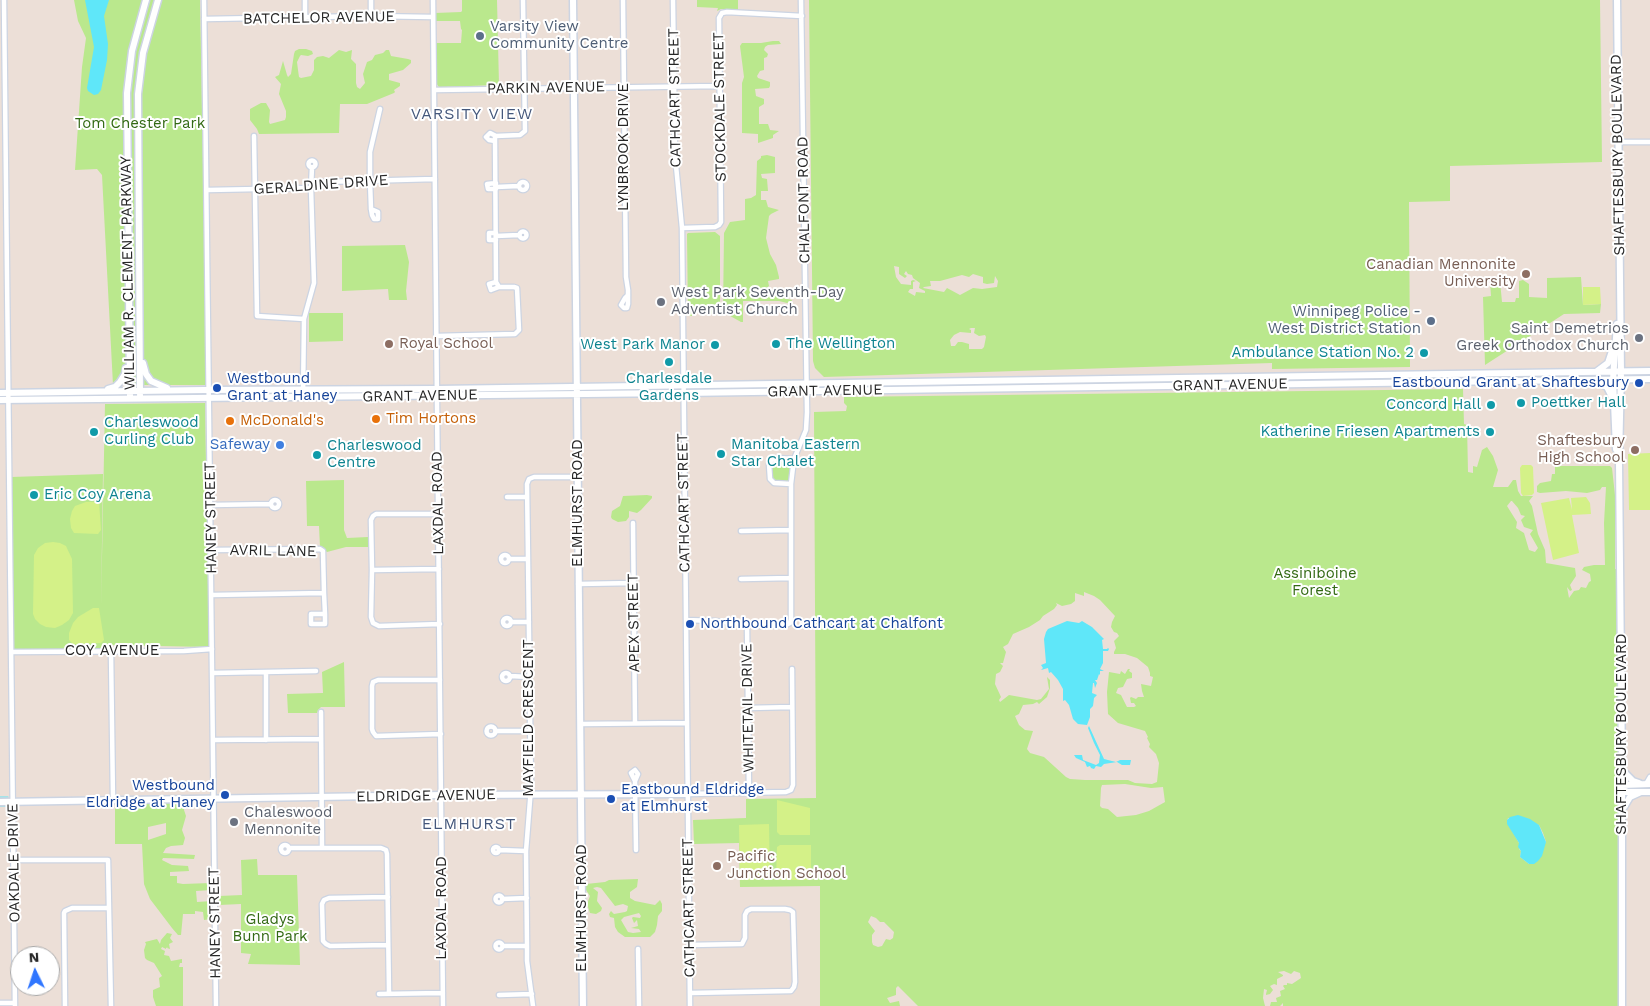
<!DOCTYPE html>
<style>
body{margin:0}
#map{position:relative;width:1650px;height:1006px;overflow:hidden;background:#ecdfd7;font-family:"Work Sans",sans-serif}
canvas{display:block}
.north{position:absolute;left:10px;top:946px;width:50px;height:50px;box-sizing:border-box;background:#fff;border:1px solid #a9a9a9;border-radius:50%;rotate:356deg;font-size:14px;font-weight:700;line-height:20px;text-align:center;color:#272727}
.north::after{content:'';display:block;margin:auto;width:18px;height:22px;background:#3076ff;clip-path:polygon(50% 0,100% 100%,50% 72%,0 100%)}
</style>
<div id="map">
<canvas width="1650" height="1006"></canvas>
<div class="north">N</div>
</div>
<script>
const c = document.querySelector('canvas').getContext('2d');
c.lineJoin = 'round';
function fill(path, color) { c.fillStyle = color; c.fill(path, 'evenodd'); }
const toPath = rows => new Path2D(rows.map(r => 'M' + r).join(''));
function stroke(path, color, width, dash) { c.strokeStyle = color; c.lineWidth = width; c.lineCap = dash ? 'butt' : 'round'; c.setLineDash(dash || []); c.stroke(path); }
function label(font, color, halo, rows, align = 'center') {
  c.font = font + ' "Work Sans",sans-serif'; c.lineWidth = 4; c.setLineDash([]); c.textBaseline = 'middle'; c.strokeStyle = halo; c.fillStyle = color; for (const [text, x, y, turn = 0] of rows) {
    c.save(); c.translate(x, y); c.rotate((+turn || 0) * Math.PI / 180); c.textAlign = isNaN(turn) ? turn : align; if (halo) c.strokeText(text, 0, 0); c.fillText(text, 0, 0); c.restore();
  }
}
fill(toPath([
 [74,0,200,0,207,385,113,385,102,175,97,169,75,170,82,67,86,38,78,21],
 [462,0,497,0,499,85,439,87,436,83,436,43,461,43,462,30,461,29,460,21,434,21,435,13,461,12,462,11],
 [697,0,738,0,738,10,721,9,717,11,718,8,697,7],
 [809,0,1600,0,1602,162,1450,166,1450,201,1409,202,1410,367,1272,369,1272,363,824,377,815,368,813,361],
 [894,266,899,267,899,274,905,278,907,276,904,274,906,271,908,274,912,275,913,278,920,283,919,288,925,291,925,293,916,292,915,296,908,292,910,289,913,289,913,282,916,281,913,280,911,281,911,285,901,284,896,277],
 [973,274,983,277,983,283,987,284,994,283,995,276,998,281,997,287,982,289,973,288,960,295,947,288,944,292,923,288,924,287,931,286,930,281,940,281,962,275,969,277],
 [971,328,975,328,974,333,979,336,985,335,986,337,984,347,982,349,969,349,969,344,962,342,958,342,955,346,951,346,950,340,954,335,960,332,971,333,971,330,969,329],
 [773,41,779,41,781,44,768,45,765,47,764,50,768,54,767,57,764,58,764,70,760,71,757,76,758,78,770,82,770,86,769,88,755,89,756,96,764,99,764,104,759,107,759,124,768,124,770,130,779,131,773,135,773,138,758,143,758,134,742,133,742,83,744,77,740,46,742,43,761,43],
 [299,49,306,49,312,51,313,54,308,56,301,55,300,56,297,62,298,70,299,77,301,78,311,76,314,70,314,60,317,57,323,56,329,58,339,50,346,52,352,50,351,59,356,64,356,83,357,87,360,89,365,83,363,74,367,62,372,60,375,55,383,53,386,50,389,50,391,56,408,59,411,60,411,63,403,70,389,74,389,80,400,83,400,86,394,90,395,92,394,93,367,104,340,104,339,133,259,134,257,129,250,120,250,109,261,103,266,103,270,110,269,122,270,124,285,120,286,117,286,111,279,94,281,84,275,77,279,75,283,61,287,75,288,77,291,74,294,54,295,51],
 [767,155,775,157,775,173,761,174,762,178,767,179,768,191,761,191,761,200,766,200,768,207,779,210,771,214,769,216,766,238,770,254,776,265,779,277,779,279,768,281,769,286,765,289,765,291,771,295,792,300,791,302,787,303,779,301,743,301,743,322,741,322,723,312,724,233,730,222,745,220,745,199,751,198,756,195,757,161,761,158,761,156],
 [715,232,720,236,720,314,699,314,699,309,693,309,692,316,688,316,687,234,688,233],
 [405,245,409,262,406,291,407,300,389,300,388,289,342,291,342,246],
 [1581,277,1583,305,1601,304,1600,313,1564,314,1485,365,1483,297,1491,296,1490,281,1500,281,1502,302,1515,302,1516,298,1519,298,1519,281,1523,280,1529,284,1529,297,1547,298,1547,278],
 [309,313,343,313,343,341,309,342],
 [1463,389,1464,424,1467,425,1468,472,1473,473,1473,466,1477,467,1482,450,1487,447,1493,456,1498,470,1493,487,1508,487,1513,480,1516,480,1518,491,1521,496,1533,496,1529,501,1532,506,1538,534,1545,550,1546,563,1575,568,1576,576,1570,585,1572,590,1570,591,1567,587,1569,598,1574,591,1579,590,1581,587,1586,588,1589,582,1591,581,1590,574,1582,570,1584,567,1594,565,1605,565,1604,523,1606,487,1602,487,1600,490,1587,493,1566,491,1540,493,1537,492,1537,486,1540,483,1551,481,1552,474,1555,474,1555,466,1610,466,1612,468,1615,495,1615,569,1618,569,1618,1006,1283,1006,1283,1003,1280,1006,1270,1006,1271,1002,1277,1002,1276,998,1281,996,1280,991,1285,989,1283,986,1284,985,1287,985,1287,983,1292,984,1301,978,1300,973,1294,971,1291,974,1284,971,1278,972,1283,975,1283,976,1277,979,1277,985,1274,984,1270,986,1273,990,1270,994,1266,995,1266,994,1267,990,1264,989,1263,998,1265,1006,918,1006,898,986,896,988,896,995,887,998,890,1003,899,1001,900,1006,820,1006,820,886,740,887,739,843,694,844,693,820,746,818,746,799,816,798,814,412,846,411,847,406,844,403,844,397],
 [1511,501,1512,501,1518,508,1521,515,1525,516,1521,520,1524,527,1533,530,1530,534,1538,548,1535,552,1529,550,1524,533,1516,528,1517,522,1507,506],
 [1084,592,1094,596,1100,600,1115,616,1112,622,1111,627,1114,632,1117,633,1119,636,1114,641,1116,648,1114,652,1114,654,1125,654,1137,658,1148,667,1150,673,1150,676,1153,677,1151,686,1141,684,1142,691,1144,697,1138,697,1136,699,1131,697,1130,698,1131,703,1134,703,1136,706,1134,707,1127,707,1121,695,1116,693,1118,688,1123,687,1127,679,1132,678,1132,673,1129,671,1130,669,1128,669,1125,674,1121,671,1120,674,1109,672,1107,692,1108,714,1118,723,1145,731,1148,737,1147,738,1150,744,1149,747,1156,754,1159,763,1157,782,1152,784,1135,783,1128,780,1085,780,1070,779,1066,777,1044,757,1030,753,1027,749,1033,731,1025,730,1019,725,1015,716,1019,714,1023,705,1033,704,1037,702,1039,704,1047,697,1050,688,1050,680,1047,677,1049,689,1041,699,1037,700,1009,695,1000,702,999,700,1001,697,995,684,996,674,1000,672,1003,666,1000,663,1003,663,1006,652,1003,647,1008,644,1013,634,1029,627,1040,620,1043,616,1054,609,1057,605,1056,603,1062,606,1071,604,1075,601,1075,593,1084,596],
 [1125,784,1151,788,1163,787,1165,802,1149,811,1136,815,1117,817,1108,809,1102,808,1100,806,1101,788,1102,785],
 [1508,818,1539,825,1543,833,1546,842,1529,864,1520,857,1521,851,1519,849,1519,843,1507,822],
 [871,916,876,918,880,922,884,922,894,932,893,938,890,940,886,939,882,946,878,947,873,945,872,942,872,935,875,931,868,922],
 [205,403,209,647,107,645,107,648,13,650,11,477,103,474,101,608,105,404],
 [775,460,788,460,790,462,790,477,788,481,783,483,775,482,771,478,771,465],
 [344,480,344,530,347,538,368,537,368,547,346,547,327,552,320,547,319,526,307,526,306,481],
 [647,495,652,496,652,498,641,510,637,513,629,511,629,517,626,521,618,522,612,519,611,517,612,511,620,506,623,496],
 [344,662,345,707,321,707,318,710,317,713,288,713,287,694,323,693,322,672],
 [115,800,185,801,184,810,186,816,182,830,185,838,183,845,171,846,166,848,163,853,195,855,194,859,163,858,162,860,172,865,188,866,189,871,170,872,170,876,177,876,177,883,183,884,210,883,211,890,196,891,197,902,212,901,211,919,204,920,203,912,195,911,195,914,183,914,181,935,178,935,172,928,150,899,144,884,142,844,115,844],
 [166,823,166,834,148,840,148,827],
 [257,859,258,875,297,875,300,965,248,964,251,954,241,953,241,904,219,905,219,896,242,895,241,860],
 [638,879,637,887,630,892,630,898,635,901,655,905,660,900,662,904,662,911,658,916,657,925,655,932,650,937,625,937,618,932,615,927,614,918,610,917,609,914,611,911,614,914,625,912,627,911,628,906,623,904,615,906,601,888,597,887,593,888,598,892,597,901,602,908,601,911,596,914,590,913,587,904,590,896,586,890,586,884,605,882,609,880],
 [639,913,641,916,640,918,633,917,632,918,634,923,637,920,638,926,631,928,639,929,641,932,633,933,628,932,621,920,624,917],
 [167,933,172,934,170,938,173,942,169,944,170,949,167,948,168,947,166,948,166,949,162,947,161,949,165,951,164,955,169,956,171,961,182,959,182,963,180,963,179,967,183,967,183,1006,156,1006,153,997,153,990,160,987,159,978,162,976,154,963,147,960,145,958,144,950,146,944,145,942,157,939,160,944,161,940]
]), '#bae88d');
fill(toPath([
 [1583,287,1600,287,1601,304,1583,305],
 [1650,453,1650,510,1629,510,1628,454],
 [1522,465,1531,465,1533,467,1534,493,1532,495,1523,496,1521,493,1520,468],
 [1586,497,1590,503,1591,514,1572,515,1579,553,1553,560,1541,503,1569,498,1572,510,1571,498],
 [86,502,99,502,101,530,98,534,74,533,71,528,70,519,72,511,75,506],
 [53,542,60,543,66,546,72,559,73,613,69,620,62,625,55,628,46,627,40,624,35,619,33,614,34,555,38,548,45,543],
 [93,608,99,608,104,640,101,643,73,644,69,640,69,633,73,623,78,617],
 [777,800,810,808,810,835,780,835,777,832],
 [769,824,770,879,740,880,739,825],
 [780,845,811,845,811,880,776,880,777,847]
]), '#d4f188');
fill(toPath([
 [85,0,109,0,104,16,108,44,107,60,101,90,98,94,94,95,88,91,87,88,94,47],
 [1067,621,1079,623,1082,621,1092,627,1104,639,1102,640,1103,649,1107,649,1108,648,1109,649,1108,651,1103,651,1103,663,1100,669,1104,671,1100,671,1100,675,1099,674,1097,680,1095,680,1097,683,1095,688,1094,683,1093,683,1092,693,1097,695,1094,698,1093,706,1090,709,1090,717,1087,725,1078,724,1073,719,1069,705,1065,700,1063,701,1063,689,1058,680,1051,672,1049,673,1048,668,1041,670,1043,668,1041,665,1046,663,1044,639,1046,632,1048,629],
 [1089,726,1104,759,1116,762,1120,760,1131,760,1130,765,1122,765,1117,762,1104,764,1101,767,1096,766,1094,769,1091,768,1090,766,1087,767,1085,762,1076,758,1074,755,1082,755,1083,760,1096,765,1099,763,1100,755,1094,743,1088,728],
 [1518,815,1530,819,1539,825,1546,842,1542,856,1538,861,1534,864,1529,864,1520,857,1521,851,1518,847,1519,843,1507,824,1507,820,1510,817]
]), '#5fe7f9');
stroke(toPath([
 [0,797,8,797],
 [0,806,7,806]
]), '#5fe7f9', 1);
const street = toPath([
 [4,0,15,1006],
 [204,0,216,1006],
 [305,0,305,18],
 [371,0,371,16],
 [433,0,443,1006],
 [623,0,626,277,628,290,628,304,627,308,624,308,621,305,625,298,628,295],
 [673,0,675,155,682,228,690,1006],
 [204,19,371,16,433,17],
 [434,90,719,86],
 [254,136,257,316,304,319],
 [495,141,489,140,486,137,490,133,496,136],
 [1618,142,1650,142],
 '308.5 164a3.5 3.5 0 1 1 7 0a3.5 3.5 0 1 1-7 0Z',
 '519 186a4 4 0 1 1 8 0a4 4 0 1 1-8 0Z',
 [496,183,487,184,488,189,496,189],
 [496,187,519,186],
 [207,190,311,188,321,182,435,179],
 [371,209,378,212,378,219,374,219,372,215,371,209,370,181,370,152,380,109],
 [682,228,715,227,719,225,721,222,719,18,722,13,727,12,802,16],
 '519.5 235a3.5 3.5 0 1 1 7 0a3.5 3.5 0 1 1-7 0Z',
 [496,233,489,233,489,240,496,240],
 [496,236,519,235],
 [496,282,489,284,491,290,499,287],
 [437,336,515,334,519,330,517,288,514,287,499,287,496,282,495,137,496,136,520,135,525,131,523,0],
 [303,397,304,319,314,283,311,188,312,167],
 [791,484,774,483,770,479,769,464,772,460,777,458,794,459],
 [507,497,527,497],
 '271 504a4 4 0 1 1 8 0a4 4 0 1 1-8 0Z',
 [211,505,271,504],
 [439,514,376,514,373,516,371,520,372,570,371,617,373,623,379,626,440,624],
 [633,523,635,723],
 [741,531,790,530],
 [211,550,320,549,323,551,324,593,212,595],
 '501 559a4 4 0 1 1 8 0a4 4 0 1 1-8 0Z',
 [510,559,528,559],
 [372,570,439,569],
 [741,579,791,578],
 [578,584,634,583],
 [324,593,325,614,325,624,311,624,311,614,325,614],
 '503 622a4 4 0 1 1 8 0a4 4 0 1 1-8 0Z',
 [686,620,715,621,763,626,786,625,790,623,791,619,791,484,794,459,806,430,807,412,801,0],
 [511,622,529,622],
 [747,624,749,793],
 [111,651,113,800],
 [11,652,184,651,212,649],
 [266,672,266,740],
 '502 677a4 4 0 1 1 8 0a4 4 0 1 1-8 0Z',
 [212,673,316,671],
 [510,676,529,677],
 [440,680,378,680,373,682,372,686,372,729,373,732,376,736,441,734],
 [748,708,792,707],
 [321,712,322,848],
 [581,724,687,723],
 '486.5 731a4.5 4.5 0 1 1 9 0a4.5 4.5 0 1 1-9 0Z',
 [496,731,530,731],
 [213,740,321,739],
 [635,770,638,774,635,781,631,773,635,770],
 [635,781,636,850],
 [1646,784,1650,777],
 [688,794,786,792,791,790,793,785,792,669],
 '281 849a4 4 0 1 1 8 0a4 4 0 1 1-8 0Z',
 '493 850a3 3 0 1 1 6 0a3 3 0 1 1-6 0Z',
 [289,848,381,848,386,850,387,854,389,993],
 [499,850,526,851],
 [14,860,108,860,111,1006],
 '495.5 899a3.5 3.5 0 1 1 7 0a3.5 3.5 0 1 1-7 0Z',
 [388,897,329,898,324,900,322,904,323,941,326,944,330,946,388,945],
 [502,899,527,898],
 '495.5 946a3.5 3.5 0 1 1 7 0a3.5 3.5 0 1 1-7 0Z',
 [689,945,742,944,745,938,745,915,747,911,751,909,785,909,790,910,793,912,795,982,794,987,791,991,690,993],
 [503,946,527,946],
 [638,949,639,1006],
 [379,994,443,993],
 [499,995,532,994],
 [0,1003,15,1003],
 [65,1006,64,913,65,911,72,908,109,908],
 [533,1006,527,961,527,946,526,851,531,788,527,484,529,479,534,477,578,477]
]);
const secondary = toPath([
 [573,0,583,1006],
 [1617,0,1621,372,1619,462,1622,770,1622,1006],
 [143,363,146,374,151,381,167,388],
 [1596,372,1608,363,1612,351],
 [1595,381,1607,387,1612,397],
 [108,389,115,387,120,382,125,374,126,368],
 [0,393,204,390,437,389,1650,371],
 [140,394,138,94,143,53,158,0],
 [130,395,127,93,132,51,146,0],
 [0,400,683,393,1650,379],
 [1616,449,1613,379,1617,324],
 [1622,770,1633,781,1639,783],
 [1622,785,1650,784],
 [1622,792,1650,792],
 [0,802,442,795,688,794],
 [1624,807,1630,797,1641,792]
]);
stroke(street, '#ccd4e2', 7);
stroke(secondary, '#ccd4e2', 9);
stroke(street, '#fff', 4.5);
stroke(secondary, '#fff', 6);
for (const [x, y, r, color] of [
 [480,36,5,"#5c6f8a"],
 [1526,274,5,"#8d6e63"],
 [661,302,5,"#6b7280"],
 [1431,321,5,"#5c6f8a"],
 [1639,338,5,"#6b7280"],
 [389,344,5,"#8d6e63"],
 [776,344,5,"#0f9aa8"],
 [715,345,5,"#0f9aa8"],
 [1424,353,5,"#0f9aa8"],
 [669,362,5,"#0f9aa8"],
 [1639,383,5,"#1a4fb4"],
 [217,388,5,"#1a4fb4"],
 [1521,403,5,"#0f9aa8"],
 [1491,405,5,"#0f9aa8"],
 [376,419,5,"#e8710a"],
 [230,421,5,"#e8710a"],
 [94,432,5,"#0f9aa8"],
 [1490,432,5,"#0f9aa8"],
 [280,445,5,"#3f7fe0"],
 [1635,450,5,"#8d6e63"],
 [721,454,5,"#0f9aa8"],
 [317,455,5,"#0f9aa8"],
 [34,495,5,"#0f9aa8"],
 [690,624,5,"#1a4fb4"],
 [225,795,5,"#1a4fb4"],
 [611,799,5,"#1a4fb4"],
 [234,822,5,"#6b7280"],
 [717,866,5,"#8d6e63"]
]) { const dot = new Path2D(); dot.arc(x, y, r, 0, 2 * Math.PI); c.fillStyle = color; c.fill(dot); stroke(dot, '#fff', 2); }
label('15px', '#272727', '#fff', [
 ["BATCHELOR AVENUE",319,18,-1],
 ["PARKIN AVENUE",546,88,-1],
 ["CATHCART STREET",675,98,-91],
 ["STOCKDALE STREET",720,107,-91],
 ["LYNBROOK DRIVE",624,147,-90],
 ["SHAFTESBURY BOULEVARD",1618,155,-91],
 ["GERALDINE DRIVE",321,185,-4],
 ["CHALFONT ROAD",804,200,-91],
 ["WILLIAM R. CLEMENT PARKWAY",128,273,-91],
 ["GRANT AVENUE",1230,385,-1],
 ["GRANT AVENUE",825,391,-1],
 ["GRANT AVENUE",420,396,-1],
 ["LAXDAL ROAD",438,503,-91],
 ["ELMHURST ROAD",578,503,-90],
 ["CATHCART STREET",684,503,-91],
 ["HANEY STREET",211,518,-91],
 ["AVRIL LANE",273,551,1],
 ["APEX STREET",634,623,-91],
 ["COY AVENUE",112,651],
 ["WHITETAIL DRIVE",748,708,-91],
 ["MAYFIELD CRESCENT",529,718,-90],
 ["SHAFTESBURY BOULEVARD",1622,734,-90],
 ["ELDRIDGE AVENUE",426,796,-1],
 ["OAKDALE DRIVE",14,863,-91],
 ["LAXDAL ROAD",442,908,-90],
 ["ELMHURST ROAD",582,908,-90],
 ["CATHCART STREET",689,908,-91],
 ["HANEY STREET",215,923,-91]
]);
label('15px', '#4e5e75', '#fff', [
 ["Varsity View",490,27],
 ["Community Centre",490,44],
 ["Winnipeg Police -",1421,312,"right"],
 ["West District Station",1421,329,"right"]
], 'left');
label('15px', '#326913', '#fff', [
 ["Tom Chester Park",140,124],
 ["Assiniboine",1315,574],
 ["Forest",1315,591],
 ["Gladys",270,920],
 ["Bunn Park",270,937]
]);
label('15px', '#785e54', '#fff', [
 ["Canadian Mennonite",1516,265],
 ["University",1516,282],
 ["Royal School",399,344,"left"],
 ["Shaftesbury",1625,441],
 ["High School",1625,458],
 ["Pacific",727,857,"left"],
 ["Junction School",727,874,"left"]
], 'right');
label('15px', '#5b616d', '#fff', [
 ["West Park Seventh-Day",671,293],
 ["Adventist Church",671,310],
 ["Saint Demetrios",1629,329,"right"],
 ["Greek Orthodox Church",1629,346,"right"],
 ["Chaleswood",244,813],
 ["Mennonite",244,830]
], 'left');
label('15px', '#0d838f', '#fff', [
 ["The Wellington",786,344],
 ["West Park Manor",705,345,"right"],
 ["Ambulance Station No. 2",1414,353,"right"],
 ["Charlesdale",669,379,"center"],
 ["Gardens",669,396,"center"],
 ["Poettker Hall",1531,403],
 ["Concord Hall",1481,405,"right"],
 ["Charleswood",104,423],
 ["Curling Club",104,440],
 ["Katherine Friesen Apartments",1480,432,"right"],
 ["Manitoba Eastern",731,445],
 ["Star Chalet",731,462],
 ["Charleswood",327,446],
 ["Centre",327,463],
 ["Eric Coy Arena",44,495]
], 'left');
label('15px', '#164399', '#fff', [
 ["Westbound",227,379],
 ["Grant at Haney",227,396],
 ["Eastbound Grant at Shaftesbury",1629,383,"right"],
 ["Northbound Cathcart at Chalfont",700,624],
 ["Westbound",215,786,"right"],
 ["Eldridge at Haney",215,803,"right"],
 ["Eastbound Eldridge",621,790],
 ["at Elmhurst",621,807]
], 'left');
label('15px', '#c56008', '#fff', [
 ["Tim Hortons",386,419],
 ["McDonald's",240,421]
], 'left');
label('15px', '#366cbe', '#fff', [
 ["Safeway",270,445]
], 'right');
c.letterSpacing = '1px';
label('16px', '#44577b', '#fff', [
 ["VARSITY VIEW",472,114],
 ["ELMHURST",469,824]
]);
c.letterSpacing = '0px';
</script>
